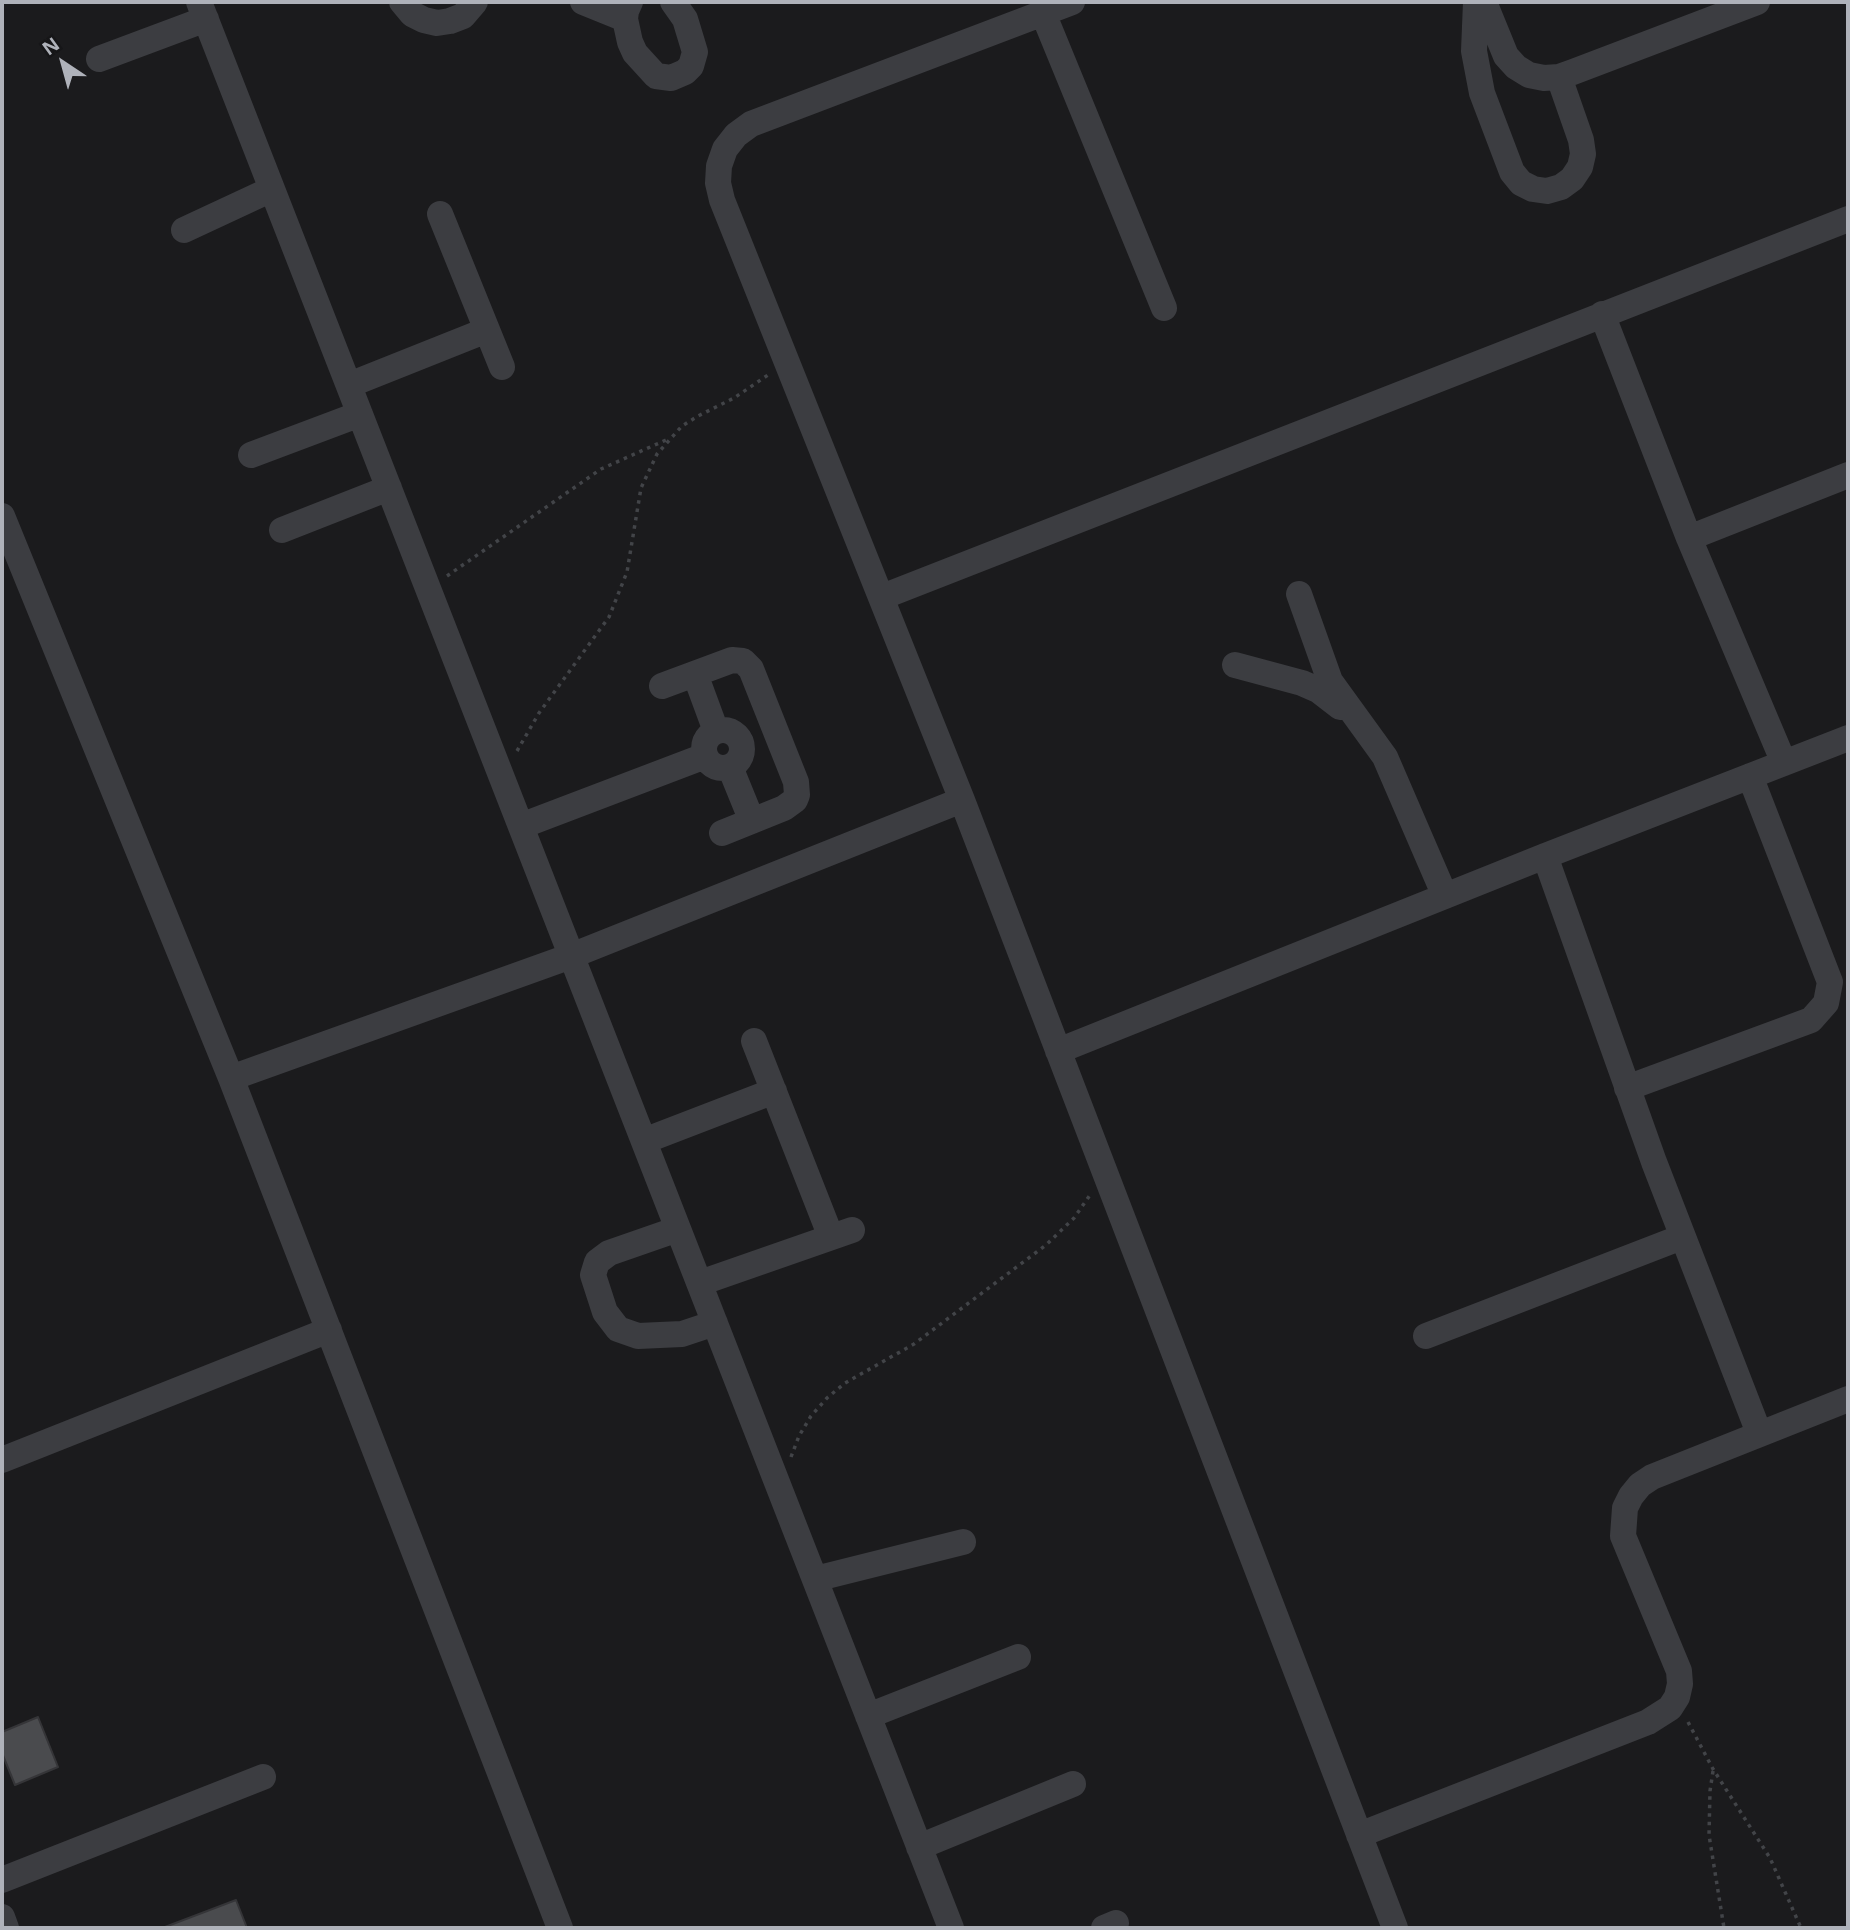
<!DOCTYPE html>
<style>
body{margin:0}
#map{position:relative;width:1850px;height:1930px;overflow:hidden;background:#1b1b1d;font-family:"Noto Sans",sans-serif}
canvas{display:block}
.frame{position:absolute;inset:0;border:4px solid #afb2ba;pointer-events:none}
.north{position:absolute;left:28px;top:28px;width:70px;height:70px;-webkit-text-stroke:5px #161618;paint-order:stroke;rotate:324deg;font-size:19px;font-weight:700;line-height:28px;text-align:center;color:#afb2ba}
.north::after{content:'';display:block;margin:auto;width:24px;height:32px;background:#afb2ba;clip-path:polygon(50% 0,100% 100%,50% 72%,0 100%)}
</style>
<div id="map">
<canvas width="1850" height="1930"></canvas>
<div class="frame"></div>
<div class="north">N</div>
</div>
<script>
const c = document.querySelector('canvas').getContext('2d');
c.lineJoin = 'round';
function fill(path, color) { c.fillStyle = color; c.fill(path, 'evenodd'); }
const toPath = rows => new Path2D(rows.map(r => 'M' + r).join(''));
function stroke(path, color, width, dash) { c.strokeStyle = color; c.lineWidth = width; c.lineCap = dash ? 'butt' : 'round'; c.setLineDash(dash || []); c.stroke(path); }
const building = toPath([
 [38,1717,58,1767,15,1785,2,1753,2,1732,38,1717],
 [236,1900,247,1928,166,1928,165,1927,236,1900]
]);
fill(building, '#4a4b4e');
stroke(building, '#353538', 2);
stroke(toPath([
 [447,576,601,469,666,440],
 [517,751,539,713,609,617,627,572,641,488,657,454,682,426,698,416,734,398,768,375],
 [791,1457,799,1436,811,1416,827,1398,845,1383,914,1344,1046,1245,1074,1218,1090,1195],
 [1688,1722,1713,1769,1770,1858,1801,1928],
 [1713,1771,1710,1791,1709,1835,1724,1928]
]), '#424448', 3.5, [3.5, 5]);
stroke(toPath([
 [199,2,951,1928],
 [402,2,412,14,424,20,437,23,450,21,463,16,475,2],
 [583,2,625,19],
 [630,2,626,11,625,19,630,42,635,53,656,76,671,78,685,72,691,66,695,52,685,19,673,2],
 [1072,2,751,124,736,135,725,149,719,166,718,183,722,200,962,800,1395,1928],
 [1476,2,1474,51,1482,93,1512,172,1521,183,1533,189,1547,191,1561,187,1572,179,1580,167,1583,154,1581,140,1559,77],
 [1484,2,1506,56,1516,67,1529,75,1544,78,1559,77,1573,72,1757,2],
 [1043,13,1164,308],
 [99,59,206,19],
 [440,214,502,367],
 [184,230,272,189],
 [1602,314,1689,538,1784,763],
 [349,385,487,330],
 [251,455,360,414],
 [2,516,231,1078,560,1928],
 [282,530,389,488],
 [1689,538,1848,475],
 [1299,594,1330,681,1385,757,1445,896],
 [882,597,1848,219],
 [1235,665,1302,683,1318,690,1340,707],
 [695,674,716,731],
 [662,686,732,660,743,661,751,669,796,782,797,795,795,800,784,808,722,833],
 '704 749a19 19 0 1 1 38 0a19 19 0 1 1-38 0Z',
 [730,767,752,821],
 [521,826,705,756],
 [1545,856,1654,1162,1759,1433],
 [754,1041,831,1237],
 [1058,1051,1545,856,1848,738],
 [231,1078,571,956,962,800],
 [1627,1088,1811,1020,1826,1003,1830,982,1750,776],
 [644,1141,774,1091],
 [678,1229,609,1253,597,1262,593,1275,605,1312,618,1329,638,1336,682,1334,715,1323],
 [700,1283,852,1230],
 [1426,1336,1682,1237],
 [2,1460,329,1330],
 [815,1579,963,1542],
 [868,1716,1018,1657],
 [1359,1835,1648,1722,1670,1708,1677,1697,1680,1684,1679,1671,1623,1536,1625,1508,1631,1496,1640,1485,1652,1477,1848,1399],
 [919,1847,1073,1784],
 [2,1880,263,1777],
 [2,1917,6,1928],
 [1104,1928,1116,1923]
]), '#3c3d41', 26);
</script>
